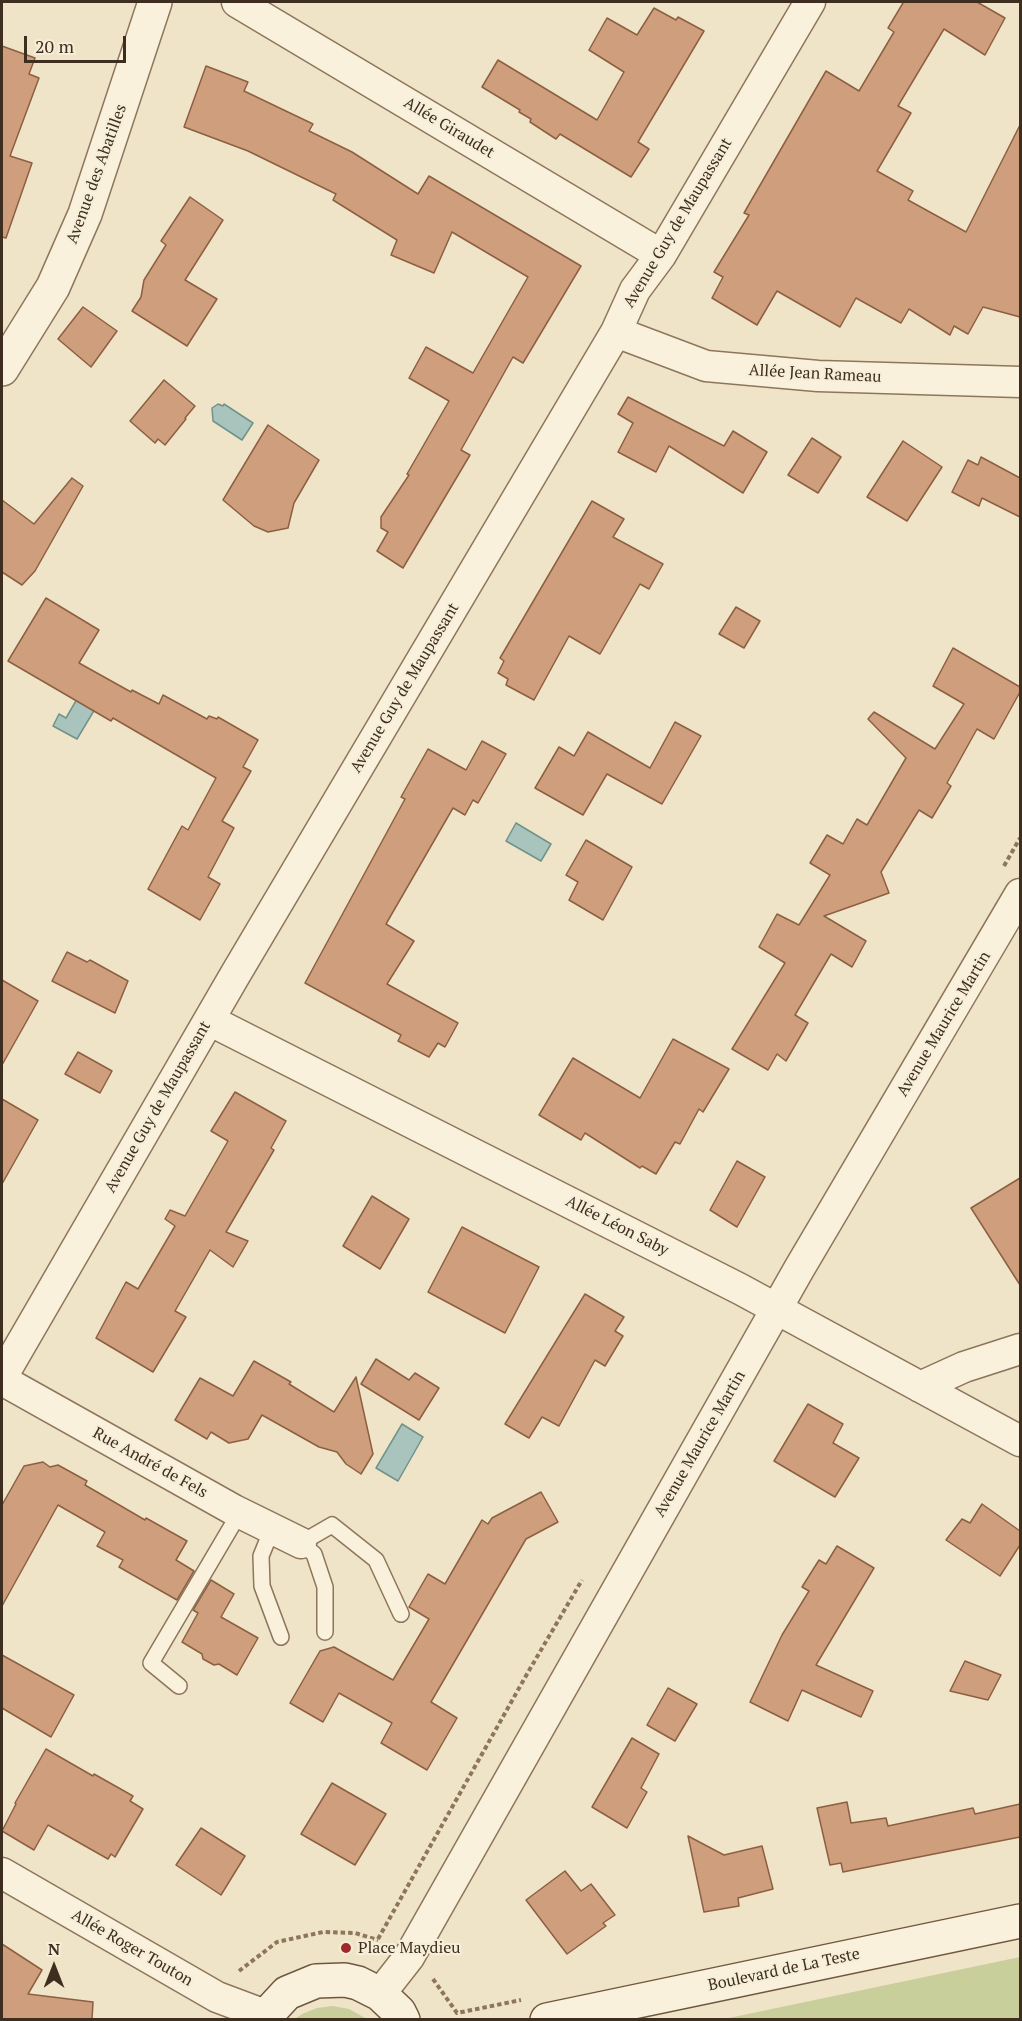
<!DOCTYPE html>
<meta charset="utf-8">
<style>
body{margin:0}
#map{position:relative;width:1022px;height:2021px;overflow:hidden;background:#f0e4c8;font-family:"PT Serif",serif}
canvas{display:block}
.frame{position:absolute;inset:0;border:3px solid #3d2e20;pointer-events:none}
.north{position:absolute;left:24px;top:1937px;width:60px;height:60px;-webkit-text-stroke:4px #f7eed8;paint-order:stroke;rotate:0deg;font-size:16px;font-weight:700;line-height:24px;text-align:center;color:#3d2e20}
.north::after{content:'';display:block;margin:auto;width:21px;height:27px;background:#3d2e20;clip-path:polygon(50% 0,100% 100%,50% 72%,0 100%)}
.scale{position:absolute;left:24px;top:36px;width:102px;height:27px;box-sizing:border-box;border:3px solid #3d2e20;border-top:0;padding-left:8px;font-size:18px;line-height:21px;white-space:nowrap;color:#3d2e20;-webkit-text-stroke:4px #f7eed8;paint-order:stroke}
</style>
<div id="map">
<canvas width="1022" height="2021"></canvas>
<div class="frame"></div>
<div class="north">N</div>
<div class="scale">20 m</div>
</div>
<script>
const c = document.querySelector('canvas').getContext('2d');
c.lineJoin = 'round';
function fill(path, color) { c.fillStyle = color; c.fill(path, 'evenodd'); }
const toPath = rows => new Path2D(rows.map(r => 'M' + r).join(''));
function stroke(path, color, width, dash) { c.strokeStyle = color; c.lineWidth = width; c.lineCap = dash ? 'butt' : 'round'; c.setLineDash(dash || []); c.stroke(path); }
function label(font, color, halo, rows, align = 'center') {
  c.font = font + ' "PT Serif",serif'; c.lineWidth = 4.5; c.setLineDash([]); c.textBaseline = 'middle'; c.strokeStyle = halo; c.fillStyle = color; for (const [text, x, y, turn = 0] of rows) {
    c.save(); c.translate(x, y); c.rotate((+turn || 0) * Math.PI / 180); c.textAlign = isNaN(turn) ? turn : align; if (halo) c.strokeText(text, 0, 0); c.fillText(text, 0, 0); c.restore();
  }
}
fill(toPath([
 [1020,1957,1020,2019,724,2019],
 [333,2006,349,2009,367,2019,295,2019,302,2014,317,2008]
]), '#c9cf9b');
const water = toPath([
 [218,404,223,406,224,404,253,423,242,440,213,421,212,408,218,404],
 [77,699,95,709,77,739,53,726,59,714,66,718,77,699],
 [516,823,551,844,541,861,506,841,516,823],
 [402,1424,423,1437,398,1481,376,1468,402,1424]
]);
fill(water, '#a9c4bc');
stroke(water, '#6f938a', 1.5);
const building = toPath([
 [901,2,977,2,1005,18,985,55,944,29,898,106,911,113,877,171,913,191,908,200,966,232,1020,125,1020,317,983,307,968,334,954,326,950,335,909,309,901,323,856,298,840,327,777,291,757,325,712,298,723,277,714,272,749,215,744,213,826,71,859,91,894,32,888,28,903,3,901,2],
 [654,8,676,20,678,17,704,31,638,142,649,149,631,177,560,134,556,139,530,122,531,119,519,112,520,110,482,87,498,60,597,120,624,72,589,50,607,18,637,35,654,8],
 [2,46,35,58,29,74,39,78,10,156,32,163,6,238,2,237,2,46],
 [206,66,248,82,244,91,313,124,309,131,352,152,418,194,429,176,581,266,523,363,513,357,461,450,470,455,403,568,377,551,388,532,381,528,381,517,409,475,407,474,449,401,409,378,426,347,473,373,528,277,452,232,434,273,391,255,397,240,333,200,336,194,248,151,184,127,206,66],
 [190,197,223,220,185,280,217,299,187,346,132,311,141,297,144,280,166,245,161,241,190,197],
 [83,307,117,331,91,367,58,339,83,307],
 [164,380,195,406,185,418,186,419,165,445,158,439,155,443,130,421,164,380],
 [628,397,724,446,733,431,767,452,743,493,669,446,656,472,618,452,633,423,618,414,628,397],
 [268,425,319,460,294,503,288,528,268,532,254,526,223,500,268,425],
 [812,438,841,457,818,493,788,475,812,438],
 [903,441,942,467,907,521,867,497,903,441],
 [981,457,1020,478,1020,517,982,498,979,506,952,492,968,460,978,465,981,457],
 [72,478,83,486,35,571,22,585,2,572,2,500,34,524,72,478],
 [592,501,624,519,613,537,663,564,649,589,640,584,600,654,569,636,534,700,506,685,508,679,498,673,504,661,500,658,592,501],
 [46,598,99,630,79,663,131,692,132,690,159,704,163,695,207,719,209,716,217,719,218,717,258,740,243,767,251,771,222,821,234,828,208,877,220,884,200,920,148,889,182,826,188,830,216,778,113,718,111,721,8,661,46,598],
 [736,607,760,621,744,648,719,634,736,607],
 [953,648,1020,687,1020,692,994,739,977,729,947,783,951,786,932,818,919,810,881,872,889,893,824,916,866,941,852,967,831,954,795,1015,808,1023,786,1061,777,1054,768,1070,732,1049,785,963,759,947,777,914,799,925,830,875,810,863,827,835,843,844,857,819,867,825,906,758,868,719,874,712,935,749,964,704,933,686,953,648],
 [675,722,701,736,662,804,607,774,583,815,535,788,559,747,574,756,588,732,650,768,675,722],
 [482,741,506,754,478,803,473,800,465,815,453,808,386,924,414,941,387,984,458,1023,445,1047,438,1043,429,1057,398,1041,401,1035,305,983,405,799,401,797,428,749,466,770,482,741],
 [586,840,632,867,603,920,569,900,578,882,566,875,586,840],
 [67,952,87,962,90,960,128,981,115,1013,52,981,67,952],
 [2,980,38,1001,2,1065,2,980],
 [673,1039,729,1069,703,1112,699,1109,680,1144,675,1142,656,1174,642,1166,640,1168,585,1133,581,1140,539,1115,573,1058,640,1098,673,1039],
 [78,1052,112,1071,100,1093,65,1074,78,1052],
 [235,1092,286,1121,271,1148,274,1150,226,1232,248,1241,233,1267,210,1250,175,1311,186,1317,153,1372,96,1338,126,1282,138,1289,175,1226,165,1219,170,1210,185,1216,228,1141,211,1131,235,1092],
 [2,1099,38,1120,2,1184,2,1099],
 [737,1161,765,1177,737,1227,710,1210,737,1161],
 [1020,1178,1020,1285,971,1208,1020,1178],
 [372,1196,409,1219,380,1269,343,1246,372,1196],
 [462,1227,539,1267,505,1333,428,1292,462,1227],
 [585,1294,624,1317,615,1331,623,1336,605,1366,595,1360,559,1426,542,1417,529,1438,505,1424,585,1294],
 [376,1359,409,1380,415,1373,439,1388,419,1420,361,1384,376,1359],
 [254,1361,291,1382,289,1384,334,1412,356,1377,373,1454,361,1474,346,1464,337,1452,319,1447,262,1415,248,1439,229,1443,211,1432,207,1439,175,1420,200,1378,233,1396,254,1361],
 [808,1404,843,1424,833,1443,859,1458,835,1497,774,1461,808,1404],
 [43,1462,50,1467,58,1465,87,1481,85,1485,145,1520,146,1518,187,1541,176,1560,194,1571,177,1600,119,1567,123,1560,97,1546,105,1532,58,1505,2,1606,2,1505,24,1466,43,1462],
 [541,1492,558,1522,526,1539,431,1702,457,1718,427,1770,381,1743,392,1723,339,1693,323,1722,290,1703,320,1651,334,1647,393,1680,429,1619,409,1607,428,1574,445,1584,482,1520,488,1524,492,1518,541,1492],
 [982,1504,1020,1531,1020,1545,1000,1576,946,1540,962,1519,970,1523,982,1504],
 [837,1546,874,1568,816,1665,873,1691,861,1717,802,1690,788,1721,750,1702,782,1635,809,1591,802,1587,819,1560,826,1564,837,1546],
 [211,1580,234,1594,221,1617,258,1638,237,1675,219,1664,214,1665,203,1659,202,1654,182,1642,198,1613,193,1610,211,1580],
 [2,1655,74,1695,51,1737,2,1708,2,1655],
 [965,1661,1001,1675,988,1700,950,1691,965,1661],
 [668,1688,697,1704,675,1741,647,1725,668,1688],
 [632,1738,659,1754,641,1788,647,1792,627,1828,592,1807,632,1738],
 [46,1749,93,1776,94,1774,133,1796,130,1801,143,1809,115,1857,111,1854,108,1859,48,1825,34,1850,2,1831,16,1804,15,1803,46,1749],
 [332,1783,386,1814,355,1865,301,1834,332,1783],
 [847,1802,851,1823,886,1818,888,1826,973,1808,975,1814,1020,1804,1020,1837,843,1872,841,1863,830,1865,817,1808,847,1802],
 [201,1828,245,1856,221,1895,176,1865,201,1828],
 [688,1836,724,1855,762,1846,773,1889,738,1898,739,1906,704,1912,688,1836],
 [565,1871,581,1891,591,1884,615,1915,603,1923,606,1926,567,1954,526,1900,565,1871],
 [2,1944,42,1970,28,1994,93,2002,92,2019,2,2019,2,1944]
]);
fill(building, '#cf9f7d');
stroke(building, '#8d5f41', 1.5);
const service = toPath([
 [272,1529,261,1556,262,1586,281,1637],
 [325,1632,325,1587,314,1554,301,1543,332,1525,376,1560,401,1614],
 [179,1686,151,1663,240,1512]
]);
const minor = toPath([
 [237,2,661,255],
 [616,332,706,366,818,376,1020,382],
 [209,1020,740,1289,1020,1441],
 [2,1377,235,975,616,332,635,290,661,255,810,2],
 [2,1380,234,1510,301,1543],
 [920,1387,964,1367,1020,1349],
 [2,1873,217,1997,265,2015],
 [380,1994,409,1957,799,1269,1020,894]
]);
const tertiary = toPath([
 [2,369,53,287,85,214,155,2]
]);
const secondary = toPath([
 [262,2020,287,1993,316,1981,345,1980,358,1983,380,1994,399,2012,403,2020],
 [547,2020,1020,1921]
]);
stroke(service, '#8d765c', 18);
stroke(minor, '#8d765c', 33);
stroke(tertiary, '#8d765c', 36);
stroke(secondary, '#6f573f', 36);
stroke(toPath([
 [1004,866,1020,838],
 [378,1939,527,1674,582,1580],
 [239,1971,277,1942,323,1932,355,1933,378,1940],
 [433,1979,457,2013,521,2000]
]), '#8d765c', 4, [4.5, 3]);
stroke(service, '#faf1dc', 15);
stroke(minor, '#faf1dc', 30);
stroke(tertiary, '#faf1dc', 33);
stroke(secondary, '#faf1dc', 33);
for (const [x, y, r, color] of [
 [346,1948,6,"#9e2a2b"]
]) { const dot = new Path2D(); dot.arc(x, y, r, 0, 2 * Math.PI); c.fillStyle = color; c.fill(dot); stroke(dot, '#f7eed8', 2); }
label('16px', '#3d2e20', '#f7eed8', [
 ["Allée Giraudet",449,128,31],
 ["Avenue des Abatilles",97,174,-70],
 ["Avenue Guy de Maupassant",678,223,-59],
 ["Allée Jean Rameau",815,374,3],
 ["Avenue Guy de Maupassant",405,688,-59],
 ["Avenue Maurice Martin",944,1024,-59],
 ["Avenue Guy de Maupassant",158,1107,-60],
 ["Allée Léon Saby",617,1226,27],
 ["Avenue Maurice Martin",700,1444,-60],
 ["Rue André de Fels",150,1463,29],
 ["Allée Roger Touton",132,1948,30],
 ["Boulevard de La Teste",784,1970,-12]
]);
label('16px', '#3d2e20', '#f7eed8', [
 ["Place Maydieu",358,1948]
], 'left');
</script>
